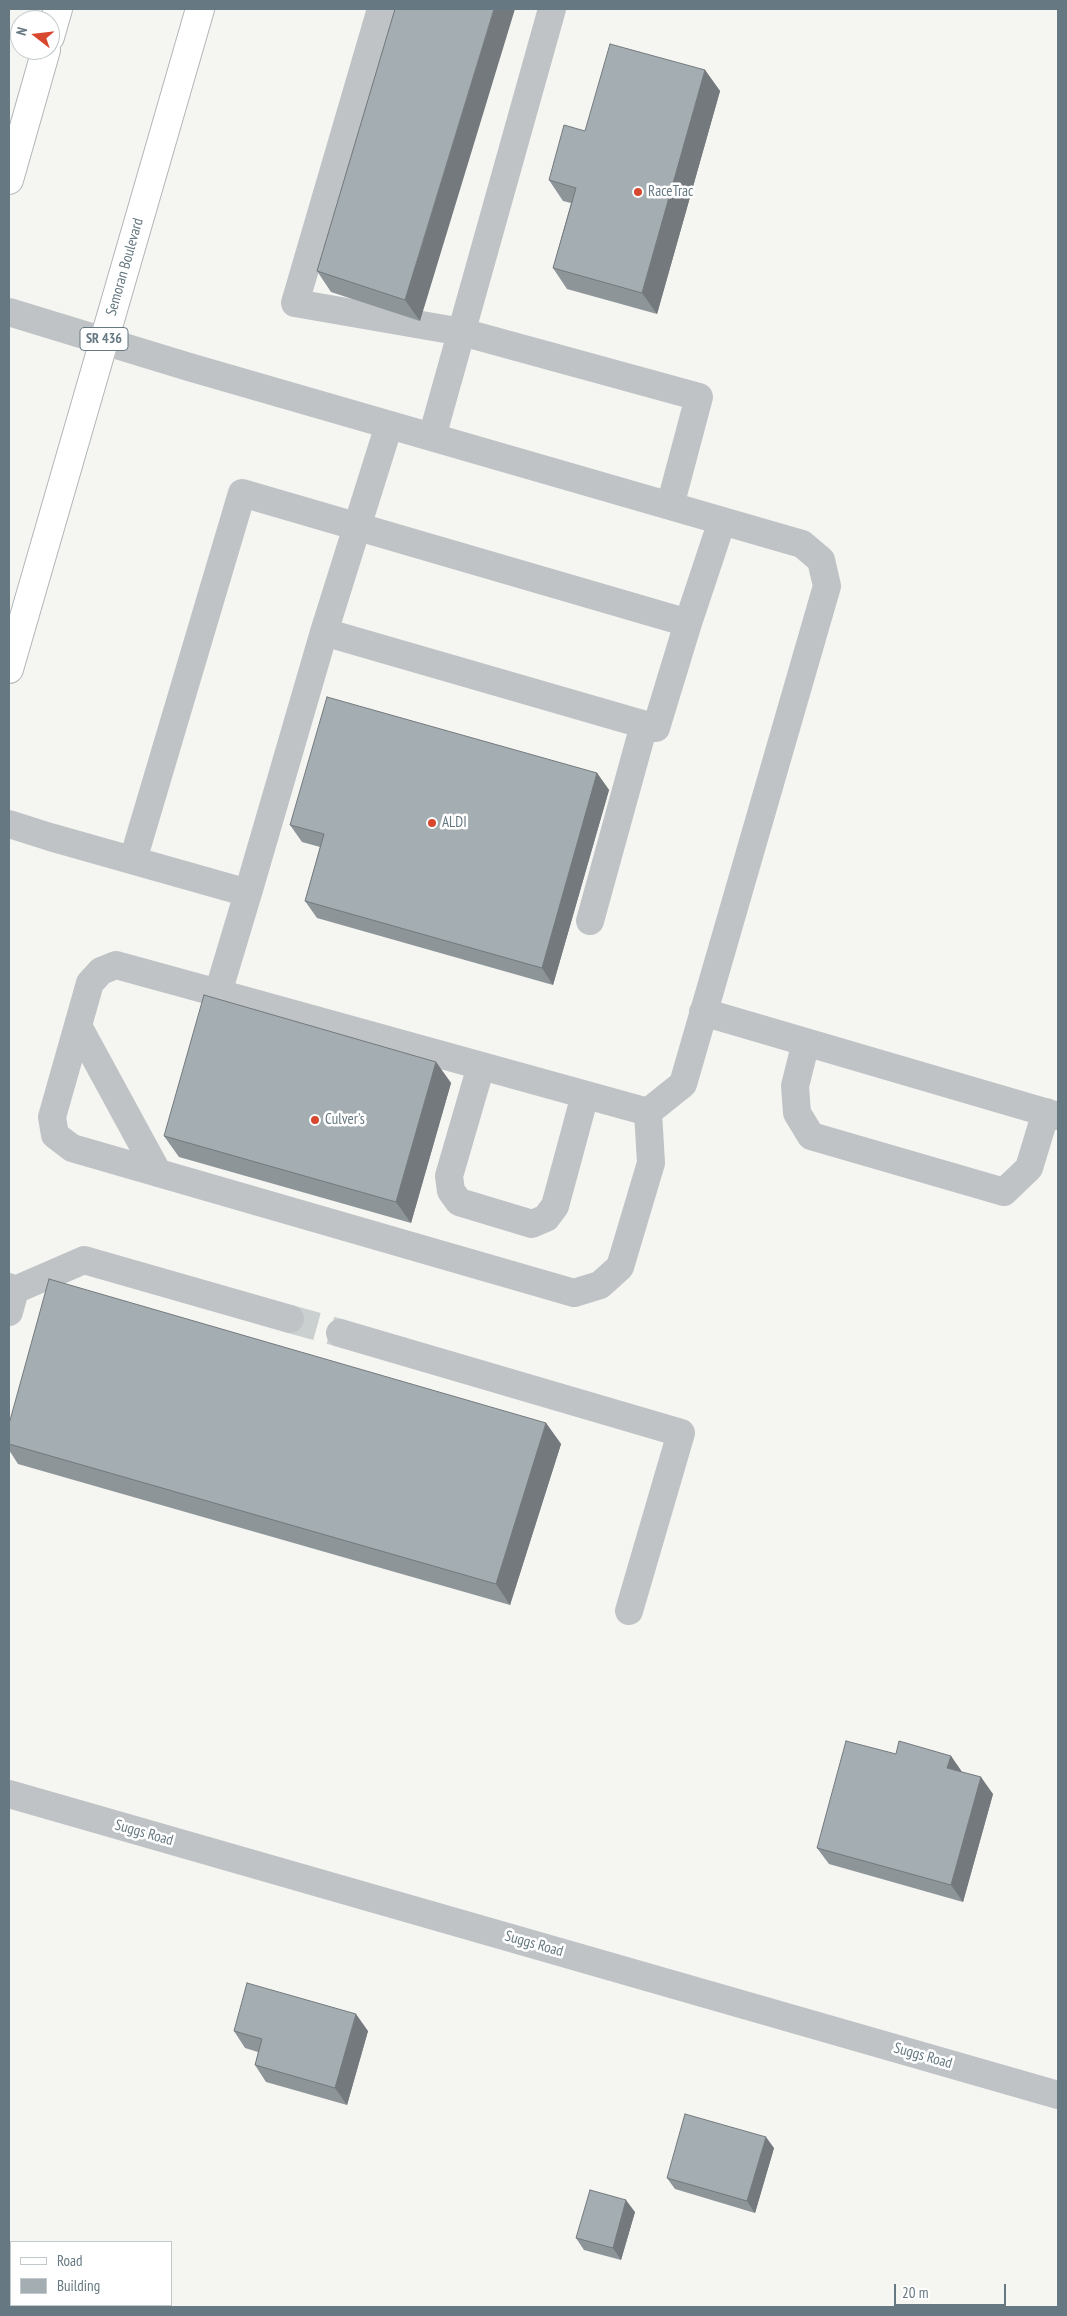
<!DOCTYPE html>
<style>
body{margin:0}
#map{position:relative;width:1067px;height:2316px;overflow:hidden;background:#f5f5f2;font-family:"PT Sans Narrow",sans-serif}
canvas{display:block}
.frame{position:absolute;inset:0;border:10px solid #667881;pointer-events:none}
.legend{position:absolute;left:10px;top:2241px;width:162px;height:65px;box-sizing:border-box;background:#fff;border:1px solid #c2c9cd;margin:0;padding:6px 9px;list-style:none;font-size:15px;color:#667881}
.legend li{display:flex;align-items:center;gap:10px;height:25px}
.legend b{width:25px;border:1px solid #c2c9cd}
.north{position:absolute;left:10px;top:10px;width:50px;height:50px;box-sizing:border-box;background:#fff;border:1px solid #c2c9cd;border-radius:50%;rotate:286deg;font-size:14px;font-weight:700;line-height:20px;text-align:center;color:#667881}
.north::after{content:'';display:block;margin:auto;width:18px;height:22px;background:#d8482f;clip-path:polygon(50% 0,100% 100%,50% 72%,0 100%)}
.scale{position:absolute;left:894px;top:2284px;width:112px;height:22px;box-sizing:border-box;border:2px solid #667881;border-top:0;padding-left:6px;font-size:15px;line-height:18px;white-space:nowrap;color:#667881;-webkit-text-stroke:4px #fff;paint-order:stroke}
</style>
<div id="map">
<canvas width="1067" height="2316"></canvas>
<div class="frame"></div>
<ul class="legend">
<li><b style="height:6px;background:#fff"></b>Road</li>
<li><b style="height:14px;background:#a4adb1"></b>Building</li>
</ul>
<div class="north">N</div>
<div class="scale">20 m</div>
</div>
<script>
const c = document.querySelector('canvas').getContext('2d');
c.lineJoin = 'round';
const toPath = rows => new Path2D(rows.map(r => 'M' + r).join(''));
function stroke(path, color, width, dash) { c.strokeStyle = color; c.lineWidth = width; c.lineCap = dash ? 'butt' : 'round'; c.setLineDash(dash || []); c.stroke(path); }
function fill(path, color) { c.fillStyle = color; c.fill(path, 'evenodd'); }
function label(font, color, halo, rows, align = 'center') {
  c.font = font + ' "PT Sans Narrow",sans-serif'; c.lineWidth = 5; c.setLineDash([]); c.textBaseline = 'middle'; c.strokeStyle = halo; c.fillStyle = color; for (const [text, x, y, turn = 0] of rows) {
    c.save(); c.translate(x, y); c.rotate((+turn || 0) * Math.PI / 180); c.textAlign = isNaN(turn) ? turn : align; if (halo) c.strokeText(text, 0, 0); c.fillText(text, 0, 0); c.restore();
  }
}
stroke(toPath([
 [290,1319,340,1333]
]), '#cad0d0', 28, [28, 14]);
const major = toPath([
 [50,37,58,9],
 [9,180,46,50],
 [9,669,200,9]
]);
stroke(major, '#b0b6b8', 30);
stroke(toPath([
 [381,9,295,303,462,332,699,397,670,506],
 [9,312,189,367,802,544,821,560,827,586,683,1084,648,1112],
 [432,437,552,9],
 [688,623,722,521],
 [324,632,389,425],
 [9,824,50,837,248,893,324,632,656,728,688,623,242,493,133,860],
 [248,893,218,993,116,965,101,971,90,983,52,1117,55,1135,72,1148,574,1293,600,1285,620,1267,651,1163,648,1112],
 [590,921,644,725],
 [218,993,648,1112],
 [703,1012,1058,1116],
 [78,1026,158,1173],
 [806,1042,795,1086,797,1113,811,1136,1004,1192,1029,1168,1046,1112],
 [481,1066,449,1176,451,1191,459,1202,532,1224,546,1218,555,1206,585,1095],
 [9,1287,15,1290,9,1312],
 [15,1290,84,1260,290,1319],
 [340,1333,681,1433,629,1611],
 [9,1794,1058,2095]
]), '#bfc3c6', 28);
stroke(major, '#fff', 28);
fill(toPath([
 [395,9,420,321,331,292,317,271],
 [705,70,720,91,657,314,567,289,553,268,571,203,563,201,549,180,585,131],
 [597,773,609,790,553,985,317,918,305,901,320,847,302,842,290,825],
 [436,1062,451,1083,411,1223,179,1157,164,1136],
 [546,1423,561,1444,510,1605,18,1464,9,1450,9,1424],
 [896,1754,951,1756,962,1772,993,1794,963,1902,829,1864,817,1848],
 [234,2031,368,2031,347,2105,266,2082,255,2065,258,2052,245,2048],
 [774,2148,755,2213,675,2189,667,2178],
 [635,2212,621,2260,584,2250,576,2238]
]), '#8d9598');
fill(toPath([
 [494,9,515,9,420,321,405,300],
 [705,70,720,91,657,314,642,293],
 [597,773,609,790,553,985,542,968],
 [436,1062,451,1083,411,1223,396,1202],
 [546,1423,561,1444,510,1605,496,1584],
 [951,1756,962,1772,947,1768],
 [981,1777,993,1794,963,1902,951,1885],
 [356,2014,368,2031,347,2105,335,2088],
 [766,2137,774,2148,755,2213,747,2201],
 [626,2200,635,2212,621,2260,613,2248]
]), '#73797c');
const building = toPath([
 [395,9,494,9,405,300,317,271,395,9],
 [610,44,705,70,642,293,553,268,576,188,549,180,564,125,585,131,610,44],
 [327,697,597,773,542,968,305,901,324,834,290,825,327,697],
 [204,995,436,1062,396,1202,164,1136,204,995],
 [49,1279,546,1423,496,1584,9,1444,9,1424,49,1279],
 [846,1741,896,1754,899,1741,951,1756,947,1768,981,1777,951,1885,817,1848,846,1741],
 [247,1983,356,2014,335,2088,255,2065,262,2039,234,2031,247,1983],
 [685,2114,766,2137,747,2201,667,2178,685,2114],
 [590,2190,626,2200,613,2248,576,2238,590,2190]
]);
fill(building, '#a4adb1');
stroke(building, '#73797c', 1);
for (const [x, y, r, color] of [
 [638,192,5,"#d8482f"],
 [432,823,5,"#d8482f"],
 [315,1120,5,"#d8482f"]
]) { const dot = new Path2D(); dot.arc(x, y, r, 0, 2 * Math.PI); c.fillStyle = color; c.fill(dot); stroke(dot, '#fff', 2); }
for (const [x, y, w] of [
 [104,339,48]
]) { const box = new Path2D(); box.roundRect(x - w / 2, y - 11.5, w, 23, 4); c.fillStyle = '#fff'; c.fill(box); stroke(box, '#667881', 1); }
label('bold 14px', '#667881', null, [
 ["SR 436",104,339]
]);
label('15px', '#667881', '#fff', [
 ["RaceTrac",648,192],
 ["ALDI",442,823],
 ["Culver's",325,1120]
], 'left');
label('15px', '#667881', '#fff', [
 ["Semoran Boulevard",125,267,-74],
 ["Suggs Road",144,1833,16],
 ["Suggs Road",534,1944,16],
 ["Suggs Road",923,2056,16]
]);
</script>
